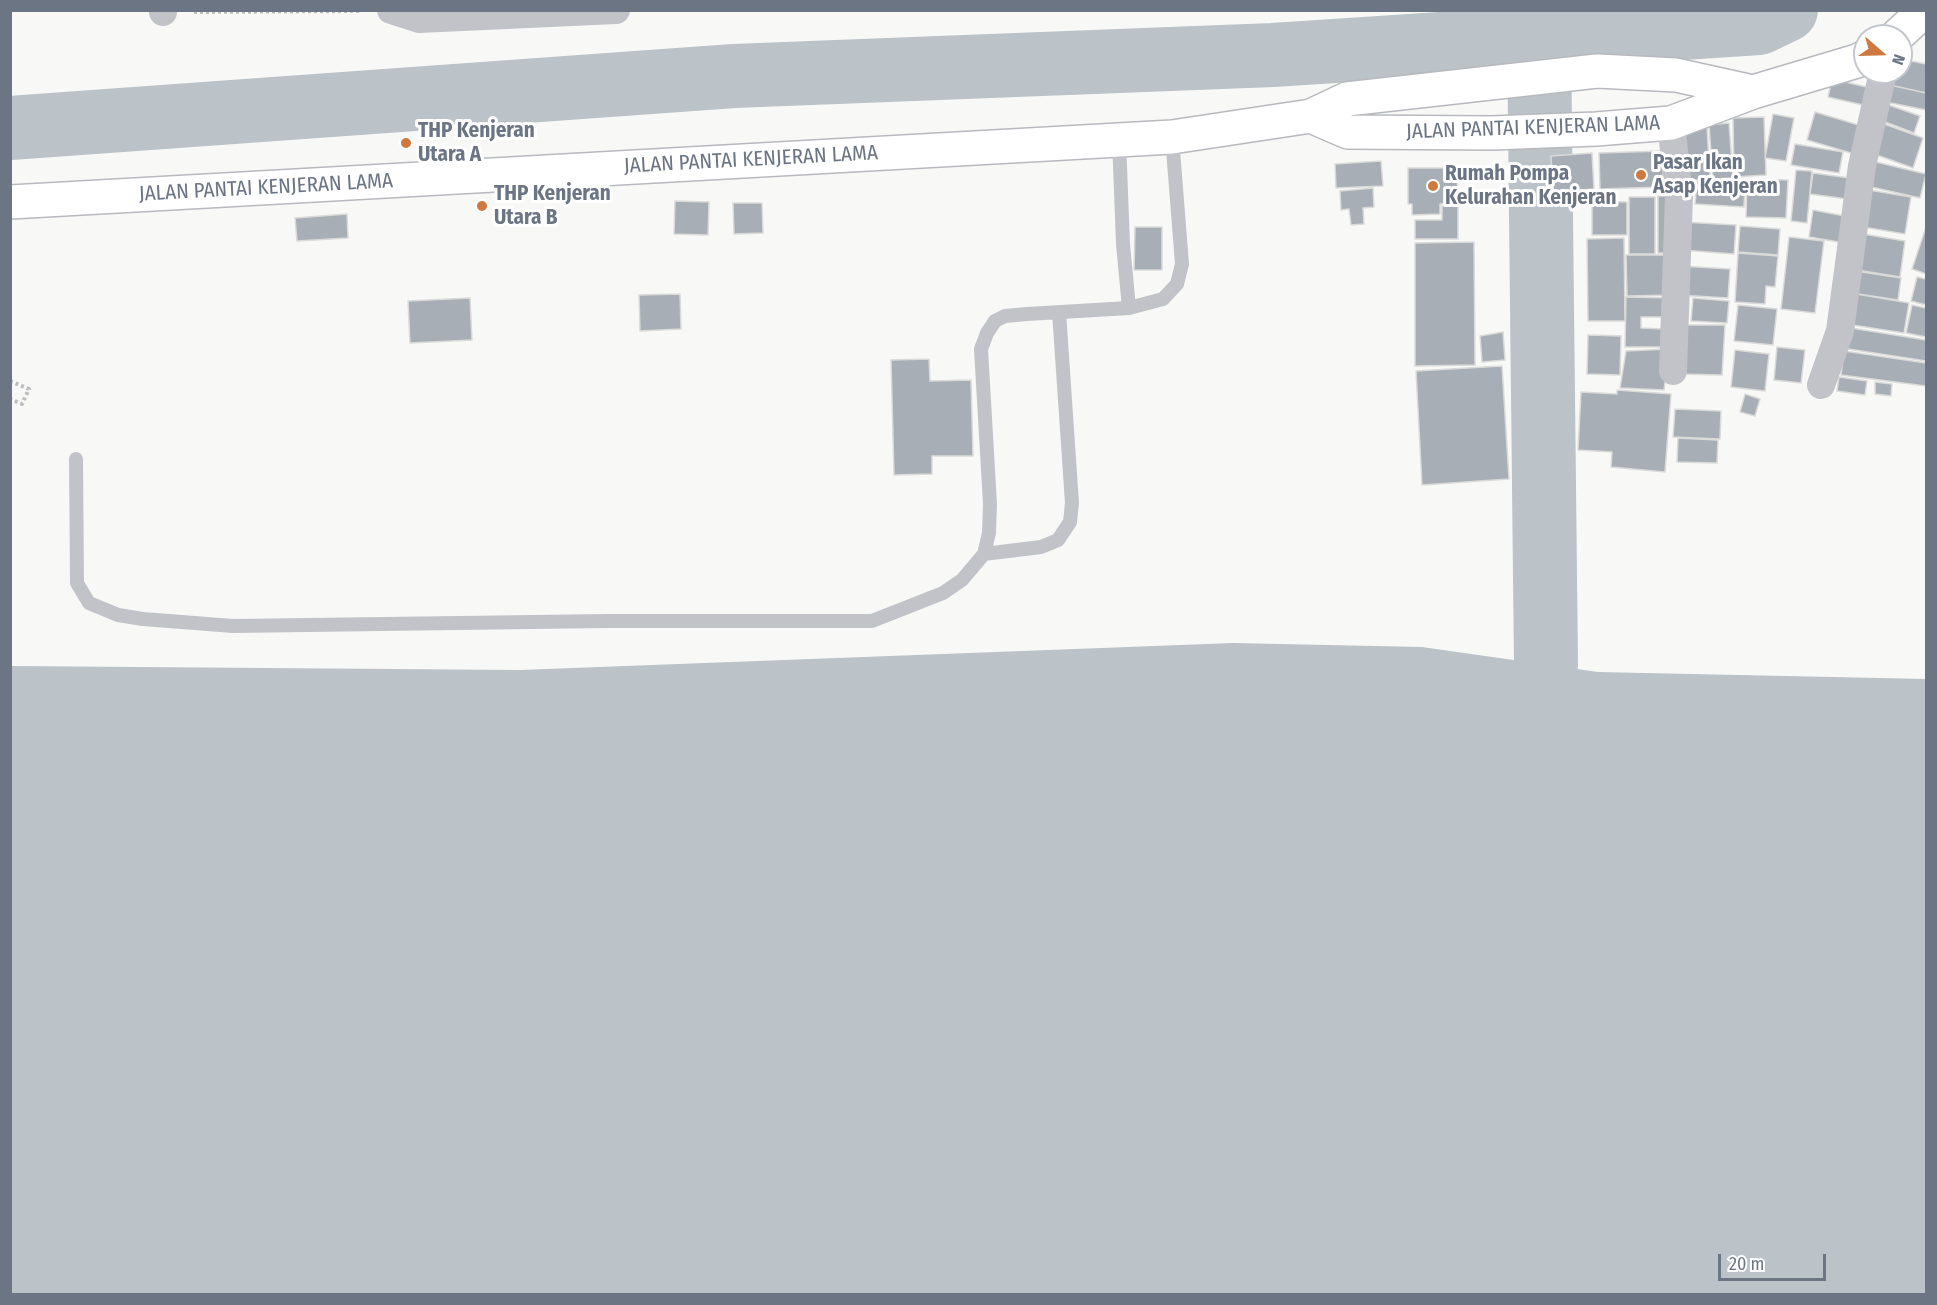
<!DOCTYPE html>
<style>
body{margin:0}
#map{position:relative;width:1937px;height:1305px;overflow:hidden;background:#f8f9f7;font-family:"Fira Sans Condensed",sans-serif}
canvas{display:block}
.frame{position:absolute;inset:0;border:12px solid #6c7584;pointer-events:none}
.north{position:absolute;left:1853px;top:24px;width:60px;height:60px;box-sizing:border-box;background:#fff;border:2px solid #c4c8ce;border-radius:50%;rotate:110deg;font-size:16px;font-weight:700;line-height:24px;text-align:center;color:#6c7584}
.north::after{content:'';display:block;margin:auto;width:21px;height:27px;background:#cf7840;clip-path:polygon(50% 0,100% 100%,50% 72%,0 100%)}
.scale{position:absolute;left:1718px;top:1254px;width:108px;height:27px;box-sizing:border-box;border:3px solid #6c7584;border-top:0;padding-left:8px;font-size:18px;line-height:21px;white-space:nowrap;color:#6c7584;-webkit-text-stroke:4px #fff;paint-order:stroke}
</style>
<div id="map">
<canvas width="1937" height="1305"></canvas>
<div class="frame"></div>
<div class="north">N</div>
<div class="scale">20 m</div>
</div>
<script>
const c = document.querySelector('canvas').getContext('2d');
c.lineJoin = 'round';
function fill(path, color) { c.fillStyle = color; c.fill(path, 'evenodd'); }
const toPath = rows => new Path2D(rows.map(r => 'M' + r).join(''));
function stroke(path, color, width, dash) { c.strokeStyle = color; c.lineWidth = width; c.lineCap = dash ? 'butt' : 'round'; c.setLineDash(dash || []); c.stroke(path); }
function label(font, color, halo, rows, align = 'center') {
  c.font = font + ' "Fira Sans Condensed",sans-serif'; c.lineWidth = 6; c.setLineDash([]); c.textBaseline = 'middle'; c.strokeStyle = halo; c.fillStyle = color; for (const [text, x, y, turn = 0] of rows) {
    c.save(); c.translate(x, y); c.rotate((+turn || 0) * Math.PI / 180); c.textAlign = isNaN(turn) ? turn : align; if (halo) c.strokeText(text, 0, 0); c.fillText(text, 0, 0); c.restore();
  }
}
fill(toPath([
 [1233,643,1422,647,1598,672,1926,679,1926,1294,11,1294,11,666,520,670]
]), '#bbc2c8');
stroke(toPath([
 [1539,37,1546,665],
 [10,128,734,76,1273,55,1759,23,1786,10]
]), '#bbc2c8', 64);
const building = toPath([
 [1901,59,1926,64,1926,93,1890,85,1893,72,1901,72,1901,59],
 [1832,79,1871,88,1867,106,1828,97,1832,79],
 [1890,85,1926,93,1926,110,1886,102,1890,85],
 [1886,104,1920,116,1914,133,1880,120,1886,104],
 [1815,112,1862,126,1854,154,1807,140,1815,112],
 [1773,114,1794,118,1786,161,1765,158,1773,114],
 [1764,117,1766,175,1734,177,1733,118,1764,117],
 [1876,121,1923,138,1913,168,1874,154,1876,121],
 [1729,123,1733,178,1713,179,1709,125,1729,123],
 [1707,127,1710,179,1682,181,1679,129,1707,127],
 [1795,144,1843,152,1839,173,1791,165,1795,144],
 [1663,151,1663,187,1600,189,1599,153,1663,151],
 [1592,153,1594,189,1553,192,1551,156,1592,153],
 [1381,161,1383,186,1336,188,1335,164,1381,161],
 [1872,161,1926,174,1920,198,1867,186,1872,161],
 [1408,168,1457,168,1458,203,1440,204,1440,214,1412,215,1412,204,1408,204,1408,168],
 [1796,170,1812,171,1807,223,1791,221,1796,170],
 [1813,173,1850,178,1847,199,1810,194,1813,173],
 [1747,179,1788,180,1786,218,1746,217,1747,179],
 [1697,181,1745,184,1744,207,1695,204,1697,181],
 [1373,188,1374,207,1363,208,1364,224,1351,225,1349,209,1341,210,1340,191,1373,188],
 [1869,190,1911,197,1905,234,1863,227,1869,190],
 [1658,196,1675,196,1675,253,1658,253,1658,196],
 [1629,197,1655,197,1655,254,1629,254,1629,197],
 [675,201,709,202,708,235,674,234,675,201],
 [1592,201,1627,202,1627,235,1592,235,1592,201],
 [733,203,762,203,763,233,734,234,733,203],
 [1442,206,1458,206,1458,239,1415,239,1415,220,1442,220,1442,206],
 [1813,210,1850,217,1845,243,1809,237,1813,210],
 [347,214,348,238,297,241,295,218,347,214],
 [1682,222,1736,225,1734,254,1682,250,1682,222],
 [1740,226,1780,229,1778,255,1738,252,1740,226],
 [1135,227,1162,227,1162,270,1134,270,1135,227],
 [1926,227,1926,274,1912,269,1926,227],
 [1863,234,1905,241,1900,277,1857,270,1863,234],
 [1789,237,1824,241,1815,313,1781,309,1789,237],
 [1624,238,1625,321,1588,321,1587,239,1624,238],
 [1474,242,1475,365,1415,366,1415,243,1474,242],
 [1738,253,1778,256,1775,287,1766,286,1765,304,1735,302,1738,253],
 [1626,255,1675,255,1675,295,1627,296,1626,255],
 [1680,266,1730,269,1728,298,1678,295,1680,266],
 [1856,271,1901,278,1898,300,1852,293,1856,271],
 [1917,277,1926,279,1926,305,1911,301,1917,277],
 [1851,293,1909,303,1904,333,1846,324,1851,293],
 [680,294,681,329,640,331,639,295,680,294],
 [1626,297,1674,298,1674,317,1641,317,1641,328,1665,329,1665,347,1625,347,1626,297],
 [470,298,472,340,410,343,408,301,470,298],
 [1693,298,1729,301,1727,323,1691,321,1693,298],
 [1738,305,1777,309,1773,345,1734,341,1738,305],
 [1912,305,1926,308,1926,337,1906,333,1912,305],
 [1678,325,1725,325,1722,375,1677,374,1678,325],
 [1845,327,1926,340,1926,361,1842,348,1845,327],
 [1503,332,1505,360,1482,362,1480,336,1503,332],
 [1588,335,1621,336,1620,375,1587,374,1588,335],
 [1777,347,1805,350,1801,383,1774,380,1777,347],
 [1669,349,1664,390,1620,388,1626,351,1669,349],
 [1735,350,1769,354,1765,391,1731,387,1735,350],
 [1844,351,1926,363,1926,386,1841,375,1844,351],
 [929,359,930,381,971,380,973,456,932,456,932,474,894,475,891,360,929,359],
 [1502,366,1509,479,1422,485,1416,371,1502,366],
 [1839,377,1867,381,1865,395,1837,391,1839,377],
 [1875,382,1892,384,1891,396,1875,394,1875,382],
 [1617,390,1671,394,1665,472,1611,467,1612,452,1578,450,1581,392,1617,394,1617,390],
 [1745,394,1760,399,1755,416,1740,412,1745,394],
 [1675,409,1721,411,1720,439,1673,437,1675,409],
 [1678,438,1718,440,1717,463,1677,462,1678,438]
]);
fill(building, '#a8aeb5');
stroke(building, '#dadbd9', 1.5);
const primary = toPath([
 [1897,36,1925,10],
 [1311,116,1348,132,1492,133,1596,129,1671,123,1753,92,1857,61,1865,57],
 [10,202,1172,137,1311,116,1347,99,1597,71,1676,75,1753,92]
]);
stroke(primary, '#b7b9be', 36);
stroke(toPath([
 [194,12,360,11],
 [10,381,29,389,22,404,10,399]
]), '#bbbdc0', 4, [3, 3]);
stroke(toPath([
 [1119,140,1123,244,1129,308],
 [76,459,77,583,89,603,118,615,143,619,233,626,608,621,872,621,943,593,962,580,984,554,989,533,990,504,981,349,987,333,995,321,1005,316,1027,314,1129,308,1163,299,1177,284,1182,264,1172,137],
 [984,554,1041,547,1058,540,1070,522,1072,503,1059,312]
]), '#c1c3c8', 14);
stroke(toPath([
 [391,10,419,19,616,10],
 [163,12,163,10],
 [1671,123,1679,196,1673,371],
 [1821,385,1840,331,1862,166,1883,72]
]), '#c1c3c8', 28);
stroke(primary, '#fff', 33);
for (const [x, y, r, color] of [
 [406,143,6,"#cf7840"],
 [1641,175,6,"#cf7840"],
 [1433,186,6,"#cf7840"],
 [482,206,6,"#cf7840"]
]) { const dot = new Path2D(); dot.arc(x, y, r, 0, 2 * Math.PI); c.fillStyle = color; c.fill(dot); stroke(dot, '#fff', 2); }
label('21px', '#6c7584', '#fff', [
 ["JALAN PANTAI KENJERAN LAMA",1533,128,-2],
 ["JALAN PANTAI KENJERAN LAMA",751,160,-3],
 ["JALAN PANTAI KENJERAN LAMA",266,188,-3]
]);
label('bold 21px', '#6c7584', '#fff', [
 ["THP Kenjeran",418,131],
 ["Utara A",418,155],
 ["Pasar Ikan",1653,163],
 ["Asap Kenjeran",1653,187],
 ["Rumah Pompa",1445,174],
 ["Kelurahan Kenjeran",1445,198],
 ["THP Kenjeran",494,194],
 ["Utara B",494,218]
], 'left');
</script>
